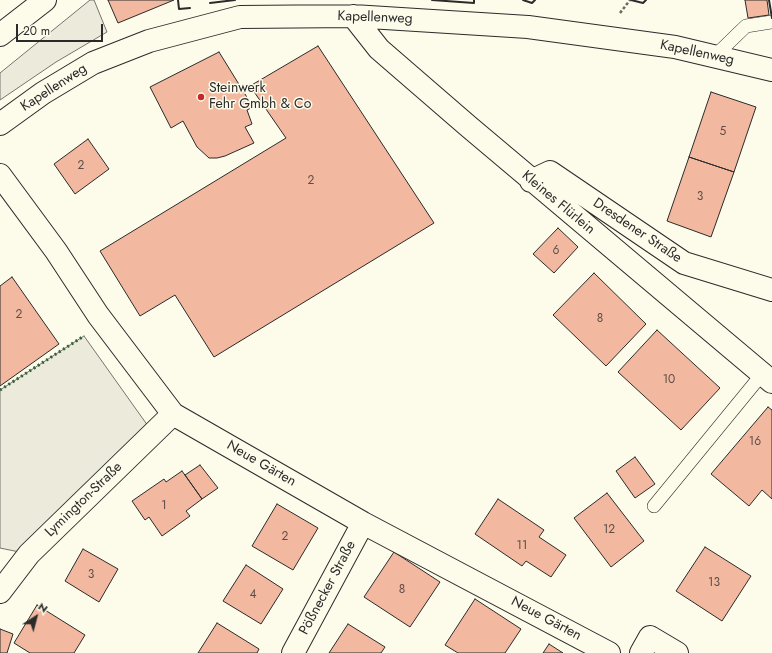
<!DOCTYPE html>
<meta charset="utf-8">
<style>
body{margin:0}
#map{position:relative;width:772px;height:653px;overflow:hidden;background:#fdfbea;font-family:Jost,sans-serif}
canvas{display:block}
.north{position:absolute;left:16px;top:597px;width:40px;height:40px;-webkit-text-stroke:3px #fdfbea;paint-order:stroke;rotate:36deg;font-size:11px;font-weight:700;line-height:16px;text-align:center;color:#2b2b2b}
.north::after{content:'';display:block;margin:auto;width:14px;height:18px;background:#2b2b2b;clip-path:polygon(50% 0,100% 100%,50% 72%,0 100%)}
.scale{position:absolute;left:16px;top:24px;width:87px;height:18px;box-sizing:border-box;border:2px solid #2b2b2b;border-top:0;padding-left:5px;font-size:12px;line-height:14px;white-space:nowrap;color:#2b2b2b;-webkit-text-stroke:3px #fdfbea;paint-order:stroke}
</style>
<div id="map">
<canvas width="772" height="653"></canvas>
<div class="north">N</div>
<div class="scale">20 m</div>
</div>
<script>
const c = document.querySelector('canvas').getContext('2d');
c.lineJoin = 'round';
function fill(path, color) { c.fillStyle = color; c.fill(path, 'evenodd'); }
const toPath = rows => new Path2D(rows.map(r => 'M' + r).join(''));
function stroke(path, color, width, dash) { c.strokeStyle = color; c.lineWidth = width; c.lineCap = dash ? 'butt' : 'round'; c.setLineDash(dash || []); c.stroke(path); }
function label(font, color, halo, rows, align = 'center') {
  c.font = font + ' Jost,sans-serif'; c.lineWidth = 3; c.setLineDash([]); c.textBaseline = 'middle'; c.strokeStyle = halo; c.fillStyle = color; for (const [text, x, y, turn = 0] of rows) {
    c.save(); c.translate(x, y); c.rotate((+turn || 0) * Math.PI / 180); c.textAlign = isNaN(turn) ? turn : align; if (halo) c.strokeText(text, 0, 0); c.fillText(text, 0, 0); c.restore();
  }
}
const green = toPath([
 [90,0,94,0,107,32,56,62,0,100,0,73,90,0],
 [84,336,153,433,29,554,0,548,0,390,84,336]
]);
fill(green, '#ecebdb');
stroke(green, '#74746e', 1);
const building = toPath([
 [108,0,174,0,118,23,108,0],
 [745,0,767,0,769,15,748,18,745,0],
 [318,46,434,223,214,357,175,295,140,316,100,251,286,138,250,86,318,46],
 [219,52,253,107,247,110,252,124,245,127,254,143,225,156,217,158,209,158,197,147,183,121,171,128,150,87,219,52],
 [711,92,756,107,734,172,689,157,711,92],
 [88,139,109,169,75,194,54,164,88,139],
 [689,157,734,172,711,237,667,221,689,157],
 [558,228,578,247,554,273,533,254,558,228],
 [594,273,646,324,606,366,553,315,594,273],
 [12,277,59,344,0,386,0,286,12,277],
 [657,330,720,388,681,430,618,372,657,330],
 [768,407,772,410,772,499,762,490,749,506,711,474,768,407],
 [635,457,655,484,635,498,616,471,635,457],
 [200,465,218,488,202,499,185,475,200,465],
 [182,471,202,499,186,511,190,516,162,536,149,517,145,520,132,501,164,479,166,482,182,471],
 [607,493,644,541,611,567,574,518,607,493],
 [498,499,544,530,539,537,566,555,551,577,526,561,522,566,475,534,498,499],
 [277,504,318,528,293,570,252,546,277,504],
 [705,547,751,576,722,621,676,591,705,547],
 [83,549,118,569,99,602,65,581,83,549],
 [394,552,440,582,410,627,364,597,394,552],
 [246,565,283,589,261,624,223,601,246,565],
 [475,599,521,629,505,653,458,653,445,645,475,599],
 [37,605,85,635,74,653,30,653,14,643,37,605],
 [217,623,259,649,257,653,198,653,217,623],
 [348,624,385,647,381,653,329,653,348,624],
 [0,629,13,634,7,653,0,653,0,629],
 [549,644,563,653,543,653,549,644]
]);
fill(building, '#f2b8a0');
stroke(building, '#2b2b2b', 1);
const lane = toPath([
 [715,56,746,26,772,22],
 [654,506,763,373]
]);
const street = toPath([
 [353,16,379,49,468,126,772,382],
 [0,124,43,93,93,63,149,41,240,17,353,16,528,27,675,47,772,70],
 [0,175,56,251,98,315,173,414,363,523,609,653],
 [531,181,550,172,684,263,772,290],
 [0,592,29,554,173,414],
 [293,653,363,523],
 [641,653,650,637,677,653]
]);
const secondary = toPath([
 [0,35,45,0]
]);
stroke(lane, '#2b2b2b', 14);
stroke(street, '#2b2b2b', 24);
stroke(secondary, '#2b2b2b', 24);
stroke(toPath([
 [620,13,630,0]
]), '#6a6964', 2.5, [3, 2]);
stroke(lane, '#fdfbea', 13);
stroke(street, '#fdfbea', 22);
stroke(secondary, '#fdfbea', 22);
stroke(toPath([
 [0,390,84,336]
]), '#34623c', 3, [2, 3]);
stroke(toPath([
 [178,0,179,9,190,8],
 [432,0,474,3,474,0],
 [523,0,532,3,535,0],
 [631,0,643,3,646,0],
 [769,0,772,18],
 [210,3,235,0]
]), '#2b2b2b', 2);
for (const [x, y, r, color] of [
 [201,97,4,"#c62828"]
]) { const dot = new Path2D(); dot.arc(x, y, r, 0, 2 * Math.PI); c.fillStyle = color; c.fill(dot); stroke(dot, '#fdfbea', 1.5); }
label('12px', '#5d4e48', null, [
 ["5",723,132],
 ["2",81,166],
 ["2",311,181],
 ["3",700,197],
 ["6",556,251],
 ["2",19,315],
 ["8",600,319],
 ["10",669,380],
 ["16",755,442],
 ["1",164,506],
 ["12",609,530],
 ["2",285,537],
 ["11",522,546],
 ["3",91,575],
 ["13",714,583],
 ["8",402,590],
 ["4",253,595]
]);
label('14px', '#2b2b2b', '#fdfbea', [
 ["Kapellenweg",375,18,2],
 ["Kapellenweg",697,53,12],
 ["Kapellenweg",54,88,-33],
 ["Kleines Flürlein",558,203,40],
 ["Dresdener Straße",637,231,34],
 ["Neue Gärten",261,464,30],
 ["Lymington-Straße",84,500,-44],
 ["Pößnecker Straße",328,588,-62],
 ["Neue Gärten",546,619,28]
]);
label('14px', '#2b2b2b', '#fdfbea', [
 ["Steinwerk",209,89],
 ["Fehr Gmbh & Co",209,105]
], 'left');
</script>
